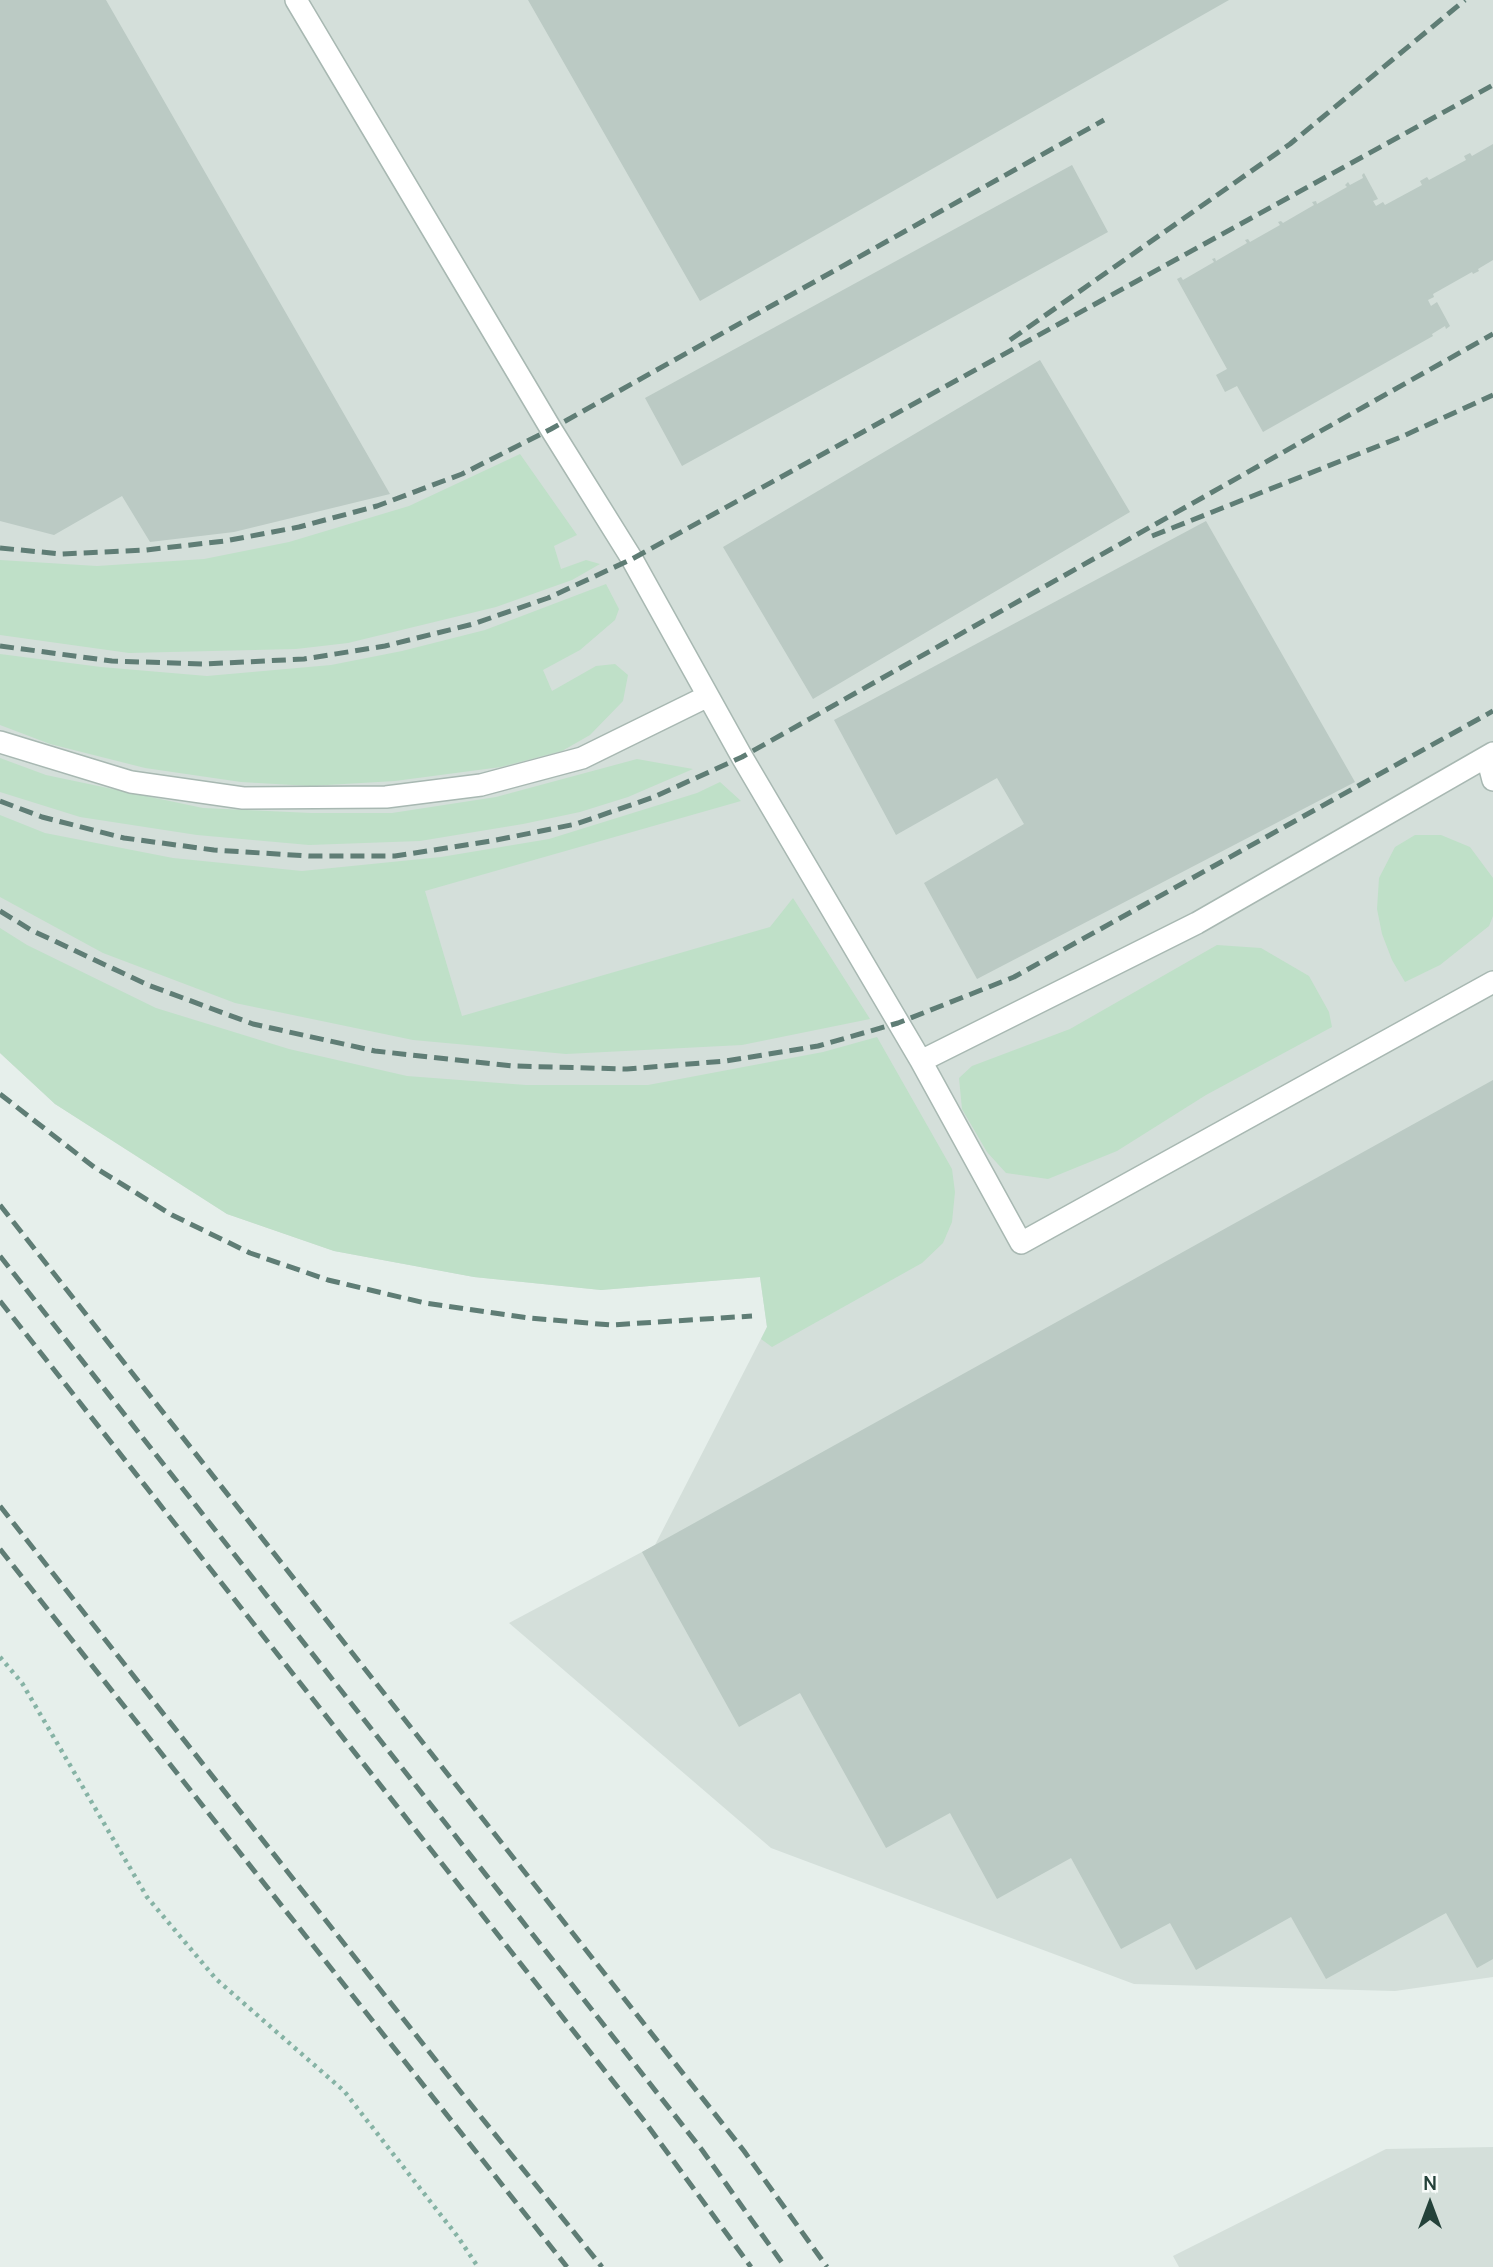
<!DOCTYPE html>
<style>
body{margin:0}
#map{position:relative;width:1493px;height:2267px;overflow:hidden;background:#e6efeb;font-family:Manrope,sans-serif}
canvas{display:block}
.north{position:absolute;left:1395px;top:2169px;width:70px;height:70px;-webkit-text-stroke:5px #f7fbf9;paint-order:stroke;rotate:0deg;font-size:19px;font-weight:700;line-height:28px;text-align:center;color:#24423a}
.north::after{content:'';display:block;margin:auto;width:24px;height:32px;background:#24423a;clip-path:polygon(50% 0,100% 100%,50% 72%,0 100%)}
</style>
<div id="map">
<canvas width="1493" height="2267"></canvas>
<div class="north">N</div>
</div>
<script>
const c = document.querySelector('canvas').getContext('2d');
c.lineJoin = 'round';
function fill(path, color) { c.fillStyle = color; c.fill(path, 'evenodd'); }
const toPath = rows => new Path2D(rows.map(r => 'M' + r).join(''));
function stroke(path, color, width, dash) { c.strokeStyle = color; c.lineWidth = width; c.lineCap = dash ? 'butt' : 'round'; c.setLineDash(dash || []); c.stroke(path); }
fill(toPath([
 [0,0,1493,0,1493,1977,1395,1991,1134,1984,771,1848,509,1623,655,1545,767,1327,760,1277,601,1290,474,1277,334,1251,227,1214,55,1104,0,1053],
 [1493,2147,1493,2267,1179,2267,1173,2256,1386,2149]
]), '#d4dfda');
fill(toPath([
 [520,454,577,535,554,546,561,569,586,560,600,564,572,580,496,607,348,643,296,649,129,653,0,635,0,560,97,566,204,559,289,542,409,506],
 [606,584,619,609,615,620,580,650,543,670,552,691,596,666,615,664,628,675,623,701,590,735,562,751,501,767,395,781,310,786,241,782,145,768,50,744,0,725,0,654,101,667,207,676,331,665,402,651,485,630],
 [0,758,46,775,203,808,311,813,392,813,496,797,637,759,693,769,628,797,580,812,523,824,420,841,309,845,197,835,80,817,0,792],
 [720,782,741,801,425,891,462,1016,770,927,793,898,870,1019,742,1045,566,1054,413,1040,235,1003,103,953,0,897,0,815,45,833,173,858,302,871,441,857,549,839,697,793],
 [1415,835,1441,835,1470,847,1493,878,1493,916,1489,926,1440,965,1405,982,1392,960,1382,934,1377,909,1379,878,1395,847],
 [0,928,27,945,156,1008,289,1049,407,1076,526,1085,648,1085,823,1052,877,1037,952,1169,955,1192,952,1222,943,1243,922,1263,772,1347,761,1339,767,1327,760,1277,601,1290,474,1277,334,1251,227,1214,55,1104,0,1053],
 [1217,945,1261,948,1309,976,1329,1012,1332,1027,1206,1095,1117,1151,1048,1179,1006,1173,987,1152,962,1109,959,1078,972,1066,1070,1029]
]), '#bfe0c8');
fill(toPath([
 [0,0,106,0,390,494,234,532,150,542,122,496,54,535,0,521],
 [528,0,1229,0,700,301],
 [1493,144,1493,260,1478,269,1479,271,1473,274,1472,272,1433,294,1434,297,1428,300,1431,306,1437,302,1450,326,1446,329,1445,326,1432,334,1433,336,1263,432,1237,386,1225,392,1216,375,1227,369,1177,279,1181,277,1183,280,1214,262,1212,259,1215,258,1216,261,1247,243,1245,240,1248,239,1250,242,1280,225,1278,222,1281,221,1283,223,1314,205,1312,202,1316,201,1317,204,1347,187,1345,185,1348,182,1350,185,1363,178,1362,175,1364,173,1378,199,1373,201,1376,206,1383,202,1385,205,1422,185,1420,181,1427,177,1429,180,1466,160,1464,156,1470,153,1472,156],
 [1072,165,1108,232,682,466,645,398],
 [1040,360,1130,512,813,699,723,547],
 [1206,521,1355,782,977,979,924,883,1024,824,997,778,896,835,834,720],
 [1493,1080,1493,1959,1477,1968,1446,1913,1326,1979,1291,1917,1196,1970,1170,1923,1121,1949,1071,1858,997,1899,950,1813,886,1848,800,1693,739,1727,642,1552]
]), '#bbcac4');
const minor = toPath([
 [296,0,551,429,632,559,742,757,921,1061,1197,923,1493,753],
 [0,742,131,782,243,798,386,797,481,785,582,758,708,696],
 [1487,757,1493,780],
 [921,1061,1021,1243,1493,982]
]);
stroke(minor, '#a8b8b2', 24);
stroke(toPath([
 [0,1657,22,1683,147,1897,216,1979,344,2091,458,2237,478,2267]
]), '#86b3a5', 4.5, [3.5, 5]);
stroke(minor, '#fff', 21);
stroke(toPath([
 [1010,340,1290,144,1465,0],
 [1152,536,1401,437,1493,395],
 [0,548,61,554,146,550,225,541,299,527,377,506,462,474,551,429,1104,120],
 [0,646,112,661,203,664,304,659,385,646,473,624,548,598,632,559,1493,85],
 [0,801,42,817,124,838,214,850,309,856,395,856,491,841,576,824,654,797,742,757,1493,334],
 [0,911,31,930,148,985,253,1024,375,1051,513,1066,627,1069,726,1061,818,1046,898,1023,1014,977,1493,711],
 [0,1094,94,1167,172,1215,250,1253,328,1280,425,1303,529,1318,611,1325,752,1316],
 [0,1205,744,2151,827,2267],
 [0,1256,702,2150,785,2267],
 [0,1301,645,2122,751,2267],
 [0,1506,460,2091,602,2267],
 [0,1549,567,2267]
]), '#5f7d75', 5, [14, 7]);
</script>
